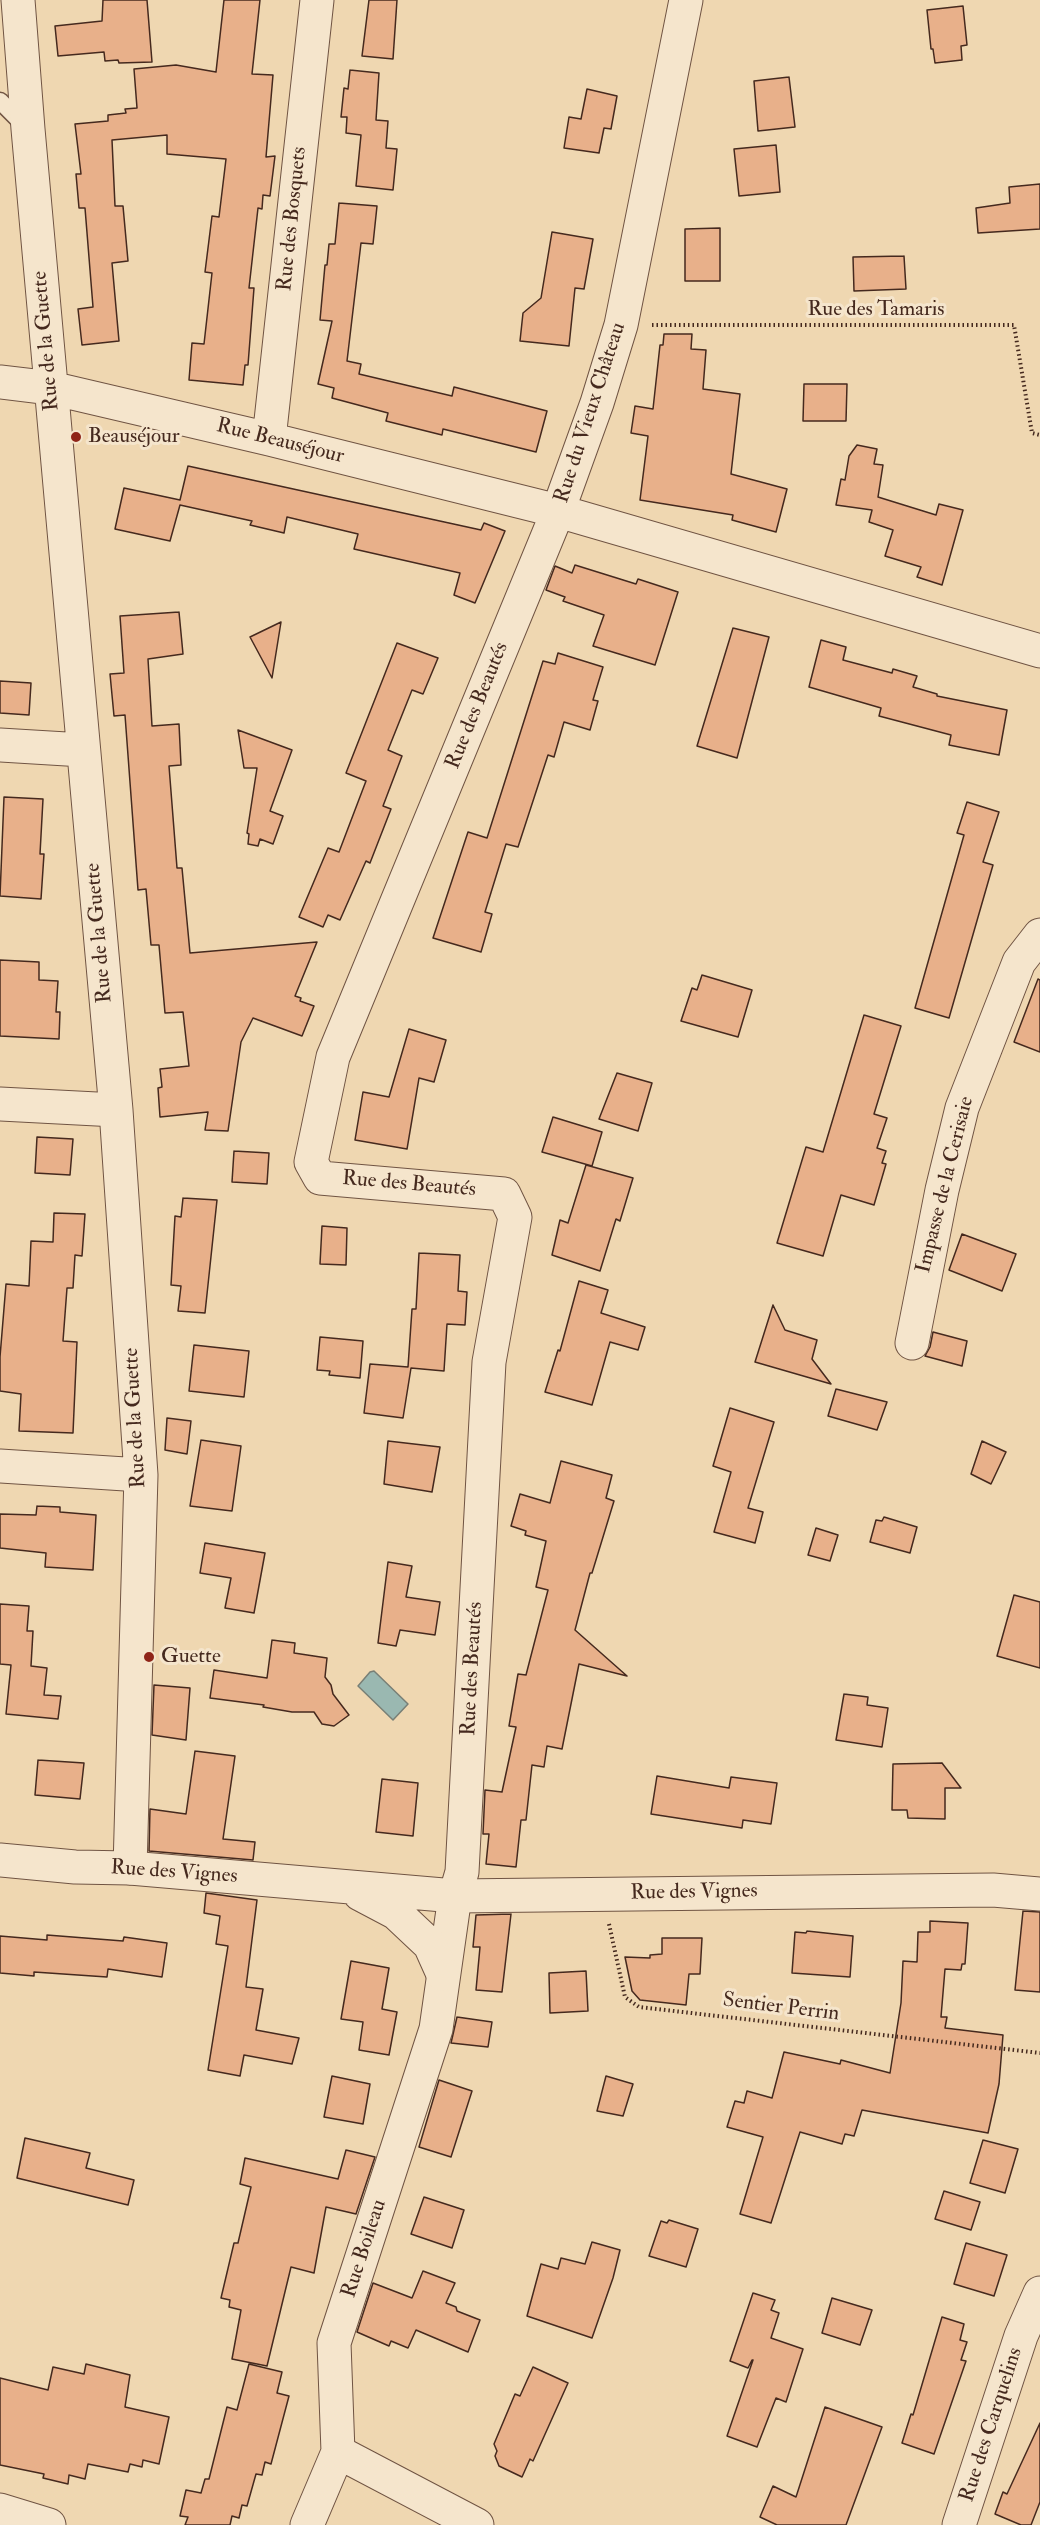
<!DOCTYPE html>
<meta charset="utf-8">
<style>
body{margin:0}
canvas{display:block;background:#efd7b1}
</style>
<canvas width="1040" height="2525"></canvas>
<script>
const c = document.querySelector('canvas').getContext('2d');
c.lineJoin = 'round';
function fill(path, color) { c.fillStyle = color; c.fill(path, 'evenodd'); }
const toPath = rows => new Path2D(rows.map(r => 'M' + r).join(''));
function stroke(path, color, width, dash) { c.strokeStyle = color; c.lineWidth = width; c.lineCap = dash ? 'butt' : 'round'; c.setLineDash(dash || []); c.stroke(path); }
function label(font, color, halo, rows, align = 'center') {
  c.font = font + ' "IM FELL Double Pica",serif'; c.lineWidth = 6; c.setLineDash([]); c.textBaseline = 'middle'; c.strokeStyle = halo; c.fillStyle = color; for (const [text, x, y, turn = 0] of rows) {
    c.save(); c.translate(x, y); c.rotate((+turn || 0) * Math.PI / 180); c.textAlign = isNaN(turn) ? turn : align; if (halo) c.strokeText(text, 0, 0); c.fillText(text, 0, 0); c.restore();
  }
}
const water = toPath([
 [374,1671,408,1704,393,1720,358,1686,370,1672,374,1671]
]);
fill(water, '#9ab8b1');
stroke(water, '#787f76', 1.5);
const building = toPath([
 [103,0,147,0,152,62,119,63,118,60,105,61,104,52,58,56,55,26,102,21,103,0],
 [224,0,260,0,252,74,273,75,266,157,275,156,270,196,263,195,262,209,258,208,249,288,254,288,248,365,245,365,243,385,189,380,192,343,204,344,212,273,205,272,212,216,219,217,226,159,167,154,167,135,112,140,115,206,123,206,128,261,112,263,119,341,82,345,78,309,93,307,85,208,79,208,76,174,81,174,75,124,108,121,108,115,126,113,125,109,137,108,134,69,176,65,216,72,224,0],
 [369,0,397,0,393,59,362,56,369,0],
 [963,6,967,45,961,46,962,60,935,63,933,49,931,49,927,10,963,6],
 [350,70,379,73,376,120,388,121,386,148,397,149,393,190,356,186,361,135,346,133,347,117,341,117,344,88,348,89,350,70],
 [789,77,795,127,758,131,754,81,789,77],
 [587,89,617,96,611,129,604,128,599,153,564,148,569,117,581,119,587,89],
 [776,145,780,192,739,196,734,149,776,145],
 [1040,184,1040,229,978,233,976,208,1010,203,1009,187,1040,184],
 [339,203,377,206,373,244,361,243,347,361,361,364,359,374,452,396,454,387,547,411,536,452,443,429,442,435,386,421,388,413,332,398,334,388,318,384,332,321,320,320,325,265,327,265,329,244,335,244,339,203],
 [720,228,720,281,685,281,685,229,720,228],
 [552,232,593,239,584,289,575,288,569,346,520,341,523,313,541,298,552,232],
 [904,256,906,289,854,291,853,257,904,256],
 [664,334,692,334,691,349,706,350,703,389,740,394,731,474,787,489,776,532,732,520,733,515,640,500,648,436,631,433,635,406,653,409,660,345,663,345,664,334],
 [804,384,847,384,846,421,803,421,804,384],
 [857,445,877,449,874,464,883,465,878,497,936,515,939,504,963,510,942,585,917,577,921,567,885,556,893,530,869,522,872,510,836,505,841,479,845,480,849,456,857,445],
 [188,466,481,530,484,523,505,531,475,603,454,595,460,573,354,549,358,534,287,517,284,533,250,525,252,521,180,505,170,541,115,529,124,488,180,500,188,466],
 [575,565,636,584,638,579,678,592,655,665,593,646,604,615,563,601,565,597,546,590,555,566,572,573,575,565],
 [179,612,183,654,148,659,152,726,179,724,181,765,169,766,177,868,182,868,190,953,317,942,295,996,301,998,300,1001,314,1006,302,1036,253,1018,241,1042,228,1131,205,1130,208,1112,160,1117,158,1088,162,1087,160,1069,189,1066,183,1012,165,1013,159,945,151,945,146,889,138,890,125,715,114,716,110,674,124,673,120,616,179,612],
 [281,622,272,678,250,637,281,622],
 [733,628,769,637,737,758,697,746,733,628],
 [821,640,846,647,843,660,892,673,893,669,917,676,913,687,937,694,937,696,1007,710,999,755,949,745,951,735,879,716,881,708,809,687,821,640],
 [397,643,438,658,423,694,412,690,388,750,402,756,383,806,391,809,370,863,366,861,340,920,328,915,323,927,299,917,328,848,339,852,366,781,346,773,397,643],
 [558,653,603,667,593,700,598,701,590,730,564,722,554,757,548,755,518,847,506,844,485,912,492,914,481,952,433,938,468,832,487,838,543,661,555,664,558,653],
 [0,681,31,683,29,715,0,713,0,681],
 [238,730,292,750,270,811,283,816,273,844,260,839,258,846,248,844,249,834,247,833,257,768,244,768,238,730],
 [4,797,43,799,40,854,44,854,41,899,0,896,4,797],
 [967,802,999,812,983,862,993,865,949,1018,915,1008,964,835,957,833,967,802],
 [0,960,39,962,39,980,58,981,56,1012,60,1012,59,1039,0,1036,0,960],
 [702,975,752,990,738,1037,681,1021,692,988,697,990,702,975],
 [1038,979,1040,980,1040,1052,1014,1042,1038,979],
 [864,1015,901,1026,874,1114,887,1118,877,1148,886,1151,882,1163,886,1164,874,1205,841,1195,823,1256,777,1243,806,1147,823,1152,864,1015],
 [409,1029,446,1040,434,1082,419,1078,407,1149,355,1140,363,1092,389,1097,409,1029],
 [617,1073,652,1083,638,1131,599,1119,617,1073],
 [553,1117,602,1132,592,1166,542,1152,553,1117],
 [37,1137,73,1139,70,1175,35,1173,37,1137],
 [234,1151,269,1153,267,1184,232,1182,234,1151],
 [586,1165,633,1178,620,1221,616,1219,600,1271,552,1255,560,1220,568,1223,586,1165],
 [183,1198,217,1200,205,1313,178,1311,181,1286,171,1285,175,1216,181,1217,183,1198],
 [54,1213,85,1214,82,1256,75,1255,73,1288,67,1288,63,1341,77,1342,73,1433,19,1431,21,1394,0,1391,0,1357,6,1284,29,1286,31,1241,53,1242,54,1213],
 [322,1226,347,1228,346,1265,320,1264,322,1226],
 [962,1234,1016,1254,1002,1291,949,1270,962,1234],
 [419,1253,460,1255,458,1291,467,1292,465,1325,447,1324,444,1371,411,1368,403,1418,364,1413,370,1364,408,1367,412,1309,416,1309,419,1253],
 [579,1281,608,1290,601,1313,645,1327,638,1350,610,1342,592,1405,545,1392,558,1350,560,1351,579,1281],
 [773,1305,785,1330,817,1340,812,1359,831,1384,755,1362,773,1305],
 [933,1332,967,1341,962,1366,925,1356,930,1347,933,1332],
 [320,1337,363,1341,360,1378,329,1375,330,1371,317,1370,320,1337],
 [194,1345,249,1351,244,1397,189,1391,194,1345],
 [836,1389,887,1402,877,1430,828,1416,836,1389],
 [730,1408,774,1422,748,1508,763,1512,755,1543,714,1532,731,1472,713,1466,730,1408],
 [167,1418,191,1421,187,1454,165,1450,167,1418],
 [201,1440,241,1446,232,1511,190,1506,201,1440],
 [388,1441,440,1447,432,1492,384,1484,388,1441],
 [982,1441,1006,1452,991,1484,971,1474,982,1441],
 [561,1461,612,1475,606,1498,614,1501,592,1573,590,1573,575,1630,627,1676,579,1664,562,1749,547,1746,544,1767,532,1765,526,1820,521,1820,516,1867,486,1864,489,1834,483,1834,485,1790,502,1792,516,1727,509,1726,518,1674,526,1675,548,1590,536,1587,546,1541,525,1535,526,1531,511,1526,520,1494,550,1503,561,1461],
 [37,1506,60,1507,60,1512,96,1515,93,1570,45,1567,46,1553,0,1548,0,1514,36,1515,37,1506],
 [884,1517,917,1527,910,1553,870,1542,876,1520,882,1521,884,1517],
 [816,1528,838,1535,830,1561,808,1555,816,1528],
 [205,1543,265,1553,254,1613,225,1608,231,1578,200,1573,205,1543],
 [388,1562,412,1566,406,1597,440,1602,435,1635,400,1630,396,1646,378,1643,388,1562],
 [1014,1595,1040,1602,1040,1668,997,1656,1014,1595],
 [0,1604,29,1606,27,1631,33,1631,31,1666,47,1668,44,1695,61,1696,58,1719,6,1714,11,1665,0,1664,0,1604],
 [272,1640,295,1643,294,1653,327,1658,325,1677,331,1685,333,1694,349,1715,334,1726,322,1724,314,1712,292,1712,263,1707,264,1705,210,1698,214,1670,267,1678,272,1640],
 [154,1685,190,1688,186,1740,152,1735,154,1685],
 [844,1694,868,1697,867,1705,888,1708,882,1747,836,1740,844,1694],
 [195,1751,235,1756,223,1839,255,1842,253,1860,149,1851,150,1809,186,1814,195,1751],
 [38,1760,84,1763,80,1799,35,1795,38,1760],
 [942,1763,961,1788,945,1788,945,1819,908,1818,907,1810,892,1810,893,1764,942,1763],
 [657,1776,729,1788,731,1777,777,1783,771,1824,743,1820,742,1828,651,1814,657,1776],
 [382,1779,418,1783,413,1836,376,1832,382,1779],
 [206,1893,257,1900,246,1987,263,1989,256,2030,299,2038,292,2064,244,2055,240,2076,208,2070,228,1946,216,1944,220,1916,204,1913,206,1893],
 [1023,1911,1040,1912,1040,1992,1015,1990,1023,1911],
 [511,1914,502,1992,476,1990,480,1947,473,1947,476,1915,511,1914],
 [930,1921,968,1923,965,1964,962,1964,961,1970,945,1969,941,2017,947,2017,945,2028,1003,2035,999,2084,988,2133,862,2110,854,2136,845,2134,842,2144,800,2132,771,2223,740,2214,763,2137,727,2127,735,2101,744,2103,747,2091,772,2098,784,2052,840,2064,841,2060,890,2073,901,2003,903,1961,917,1962,918,1932,930,1932,930,1921],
 [807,1931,853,1936,850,1977,792,1973,795,1932,806,1933,807,1931],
 [47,1935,123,1941,124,1937,167,1943,162,1977,108,1969,107,1977,34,1972,34,1976,0,1973,0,1936,47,1940,47,1935],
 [662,1938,702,1938,700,1974,689,1974,686,2005,640,2000,632,1991,625,1957,650,1958,650,1955,662,1954,662,1938],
 [351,1961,389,1968,382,2009,397,2012,389,2055,359,2050,363,2022,341,2019,351,1961],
 [586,1971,588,2011,550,2013,549,1973,586,1971],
 [457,2017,492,2022,488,2047,451,2043,457,2017],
 [332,2076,370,2084,363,2124,324,2117,332,2076],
 [606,2076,633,2084,623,2116,597,2111,606,2076],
 [439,2080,472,2091,451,2157,419,2147,439,2080],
 [25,2138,90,2153,86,2168,134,2180,128,2205,17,2178,25,2138],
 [983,2140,1018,2149,1005,2193,970,2183,983,2140],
 [346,2150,375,2157,356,2214,326,2207,314,2273,291,2267,267,2366,232,2359,241,2310,229,2307,230,2300,221,2298,234,2243,238,2243,251,2187,240,2184,245,2158,338,2179,346,2150],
 [944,2191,980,2202,971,2230,935,2219,944,2191],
 [424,2197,464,2210,452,2248,411,2234,424,2197],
 [669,2220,698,2229,686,2267,649,2256,661,2221,667,2223,669,2220],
 [592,2242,620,2250,613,2278,592,2338,527,2316,541,2264,558,2269,561,2258,585,2264,592,2242],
 [966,2243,1007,2255,994,2296,954,2284,966,2243],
 [423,2271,455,2283,446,2303,456,2307,457,2311,480,2320,468,2352,416,2330,408,2348,391,2341,389,2346,357,2332,373,2283,412,2298,423,2271],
 [753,2293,775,2300,771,2310,779,2313,771,2338,803,2349,786,2402,776,2398,757,2447,727,2436,753,2360,752,2360,748,2368,730,2361,753,2293],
 [832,2298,872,2310,860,2345,822,2333,832,2298],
 [942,2317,964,2324,960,2340,967,2342,961,2360,966,2361,934,2454,902,2443,911,2414,913,2415,942,2317],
 [86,2364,130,2375,125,2407,169,2417,159,2464,143,2460,142,2467,130,2464,128,2472,88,2464,85,2479,69,2475,68,2484,43,2478,44,2474,0,2465,0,2378,48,2390,53,2367,84,2374,86,2364],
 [249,2364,282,2372,277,2393,289,2396,271,2464,265,2462,262,2475,256,2474,247,2506,242,2505,239,2518,232,2516,230,2525,185,2525,188,2517,180,2516,186,2490,201,2493,205,2479,209,2479,227,2407,237,2410,249,2364],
 [533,2367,568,2383,533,2461,530,2459,522,2477,499,2466,495,2456,497,2451,494,2444,515,2394,520,2396,533,2367],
 [825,2407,882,2427,846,2525,777,2525,760,2517,773,2486,796,2497,825,2407],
 [1040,2423,1040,2502,1031,2525,1021,2525,995,2514,1003,2492,1007,2494,1040,2423]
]);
fill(building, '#e8b08a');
stroke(building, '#45291e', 1.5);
const service = toPath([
 [0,101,25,126]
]);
const minor = toPath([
 [18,0,28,129,116,1110,141,1475,130,1868],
 [0,382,51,388,269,439,558,511,1040,651],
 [269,439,317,0],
 [0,745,83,750],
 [0,1104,116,1110],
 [912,1343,942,1190,962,1108,1019,962,1040,935],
 [0,1466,141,1475],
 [0,2510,49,2525],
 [307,2525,338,2452],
 [477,2525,338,2452,334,2343,436,2029,455,1896,462,1872,489,1362,515,1217,504,1194,320,1178,311,1162,333,1057,558,511,597,403,621,325,686,0],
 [959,2525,1021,2336,1040,2293]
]);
const tertiary = toPath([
 [0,1860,75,1867,130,1868,455,1896,993,1890,1040,1894],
 [360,1894,396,1913,430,1945,443,1974]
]);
stroke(service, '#705443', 19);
stroke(minor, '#705443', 35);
stroke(tertiary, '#705443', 35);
stroke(toPath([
 [652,325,1014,325,1032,433,1040,435],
 [609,1924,625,1997,639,2007,1040,2053]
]), '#45291e', 4, [1.5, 3]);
stroke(service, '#f5e5cc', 16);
stroke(minor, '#f5e5cc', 33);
stroke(tertiary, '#f5e5cc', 33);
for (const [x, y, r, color] of [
 [76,437,6,"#8f2418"],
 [149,1657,6,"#8f2418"]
]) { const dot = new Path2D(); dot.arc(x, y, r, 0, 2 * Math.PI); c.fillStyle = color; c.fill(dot); stroke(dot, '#f5e5cc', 2); }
label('21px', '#45291e', '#f5e5cc', [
 ["Rue des Bosquets",293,219,-84],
 ["Rue des Tamaris",876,310],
 ["Rue de la Guette",47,341,-95],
 ["Rue du Vieux Château",591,413,-72],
 ["Rue Beauséjour",280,442,14],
 ["Rue des Beautés",478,706,-68],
 ["Rue de la Guette",100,933,-95],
 ["Rue des Beautés",409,1185,5],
 ["Impasse de la Cerisaie",946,1185,-76],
 ["Rue de la Guette",136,1418,-93],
 ["Rue des Beautés",473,1669,-87],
 ["Rue des Vignes",174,1873,4],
 ["Rue des Vignes",694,1893,-1],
 ["Sentier Perrin",781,2008,7],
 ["Rue Boileau",365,2249,-72],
 ["Rue des Carquelins",992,2425,-72]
]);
label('21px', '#45291e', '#f5e5cc', [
 ["Beauséjour",88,437],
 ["Guette",161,1657]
], 'left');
</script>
